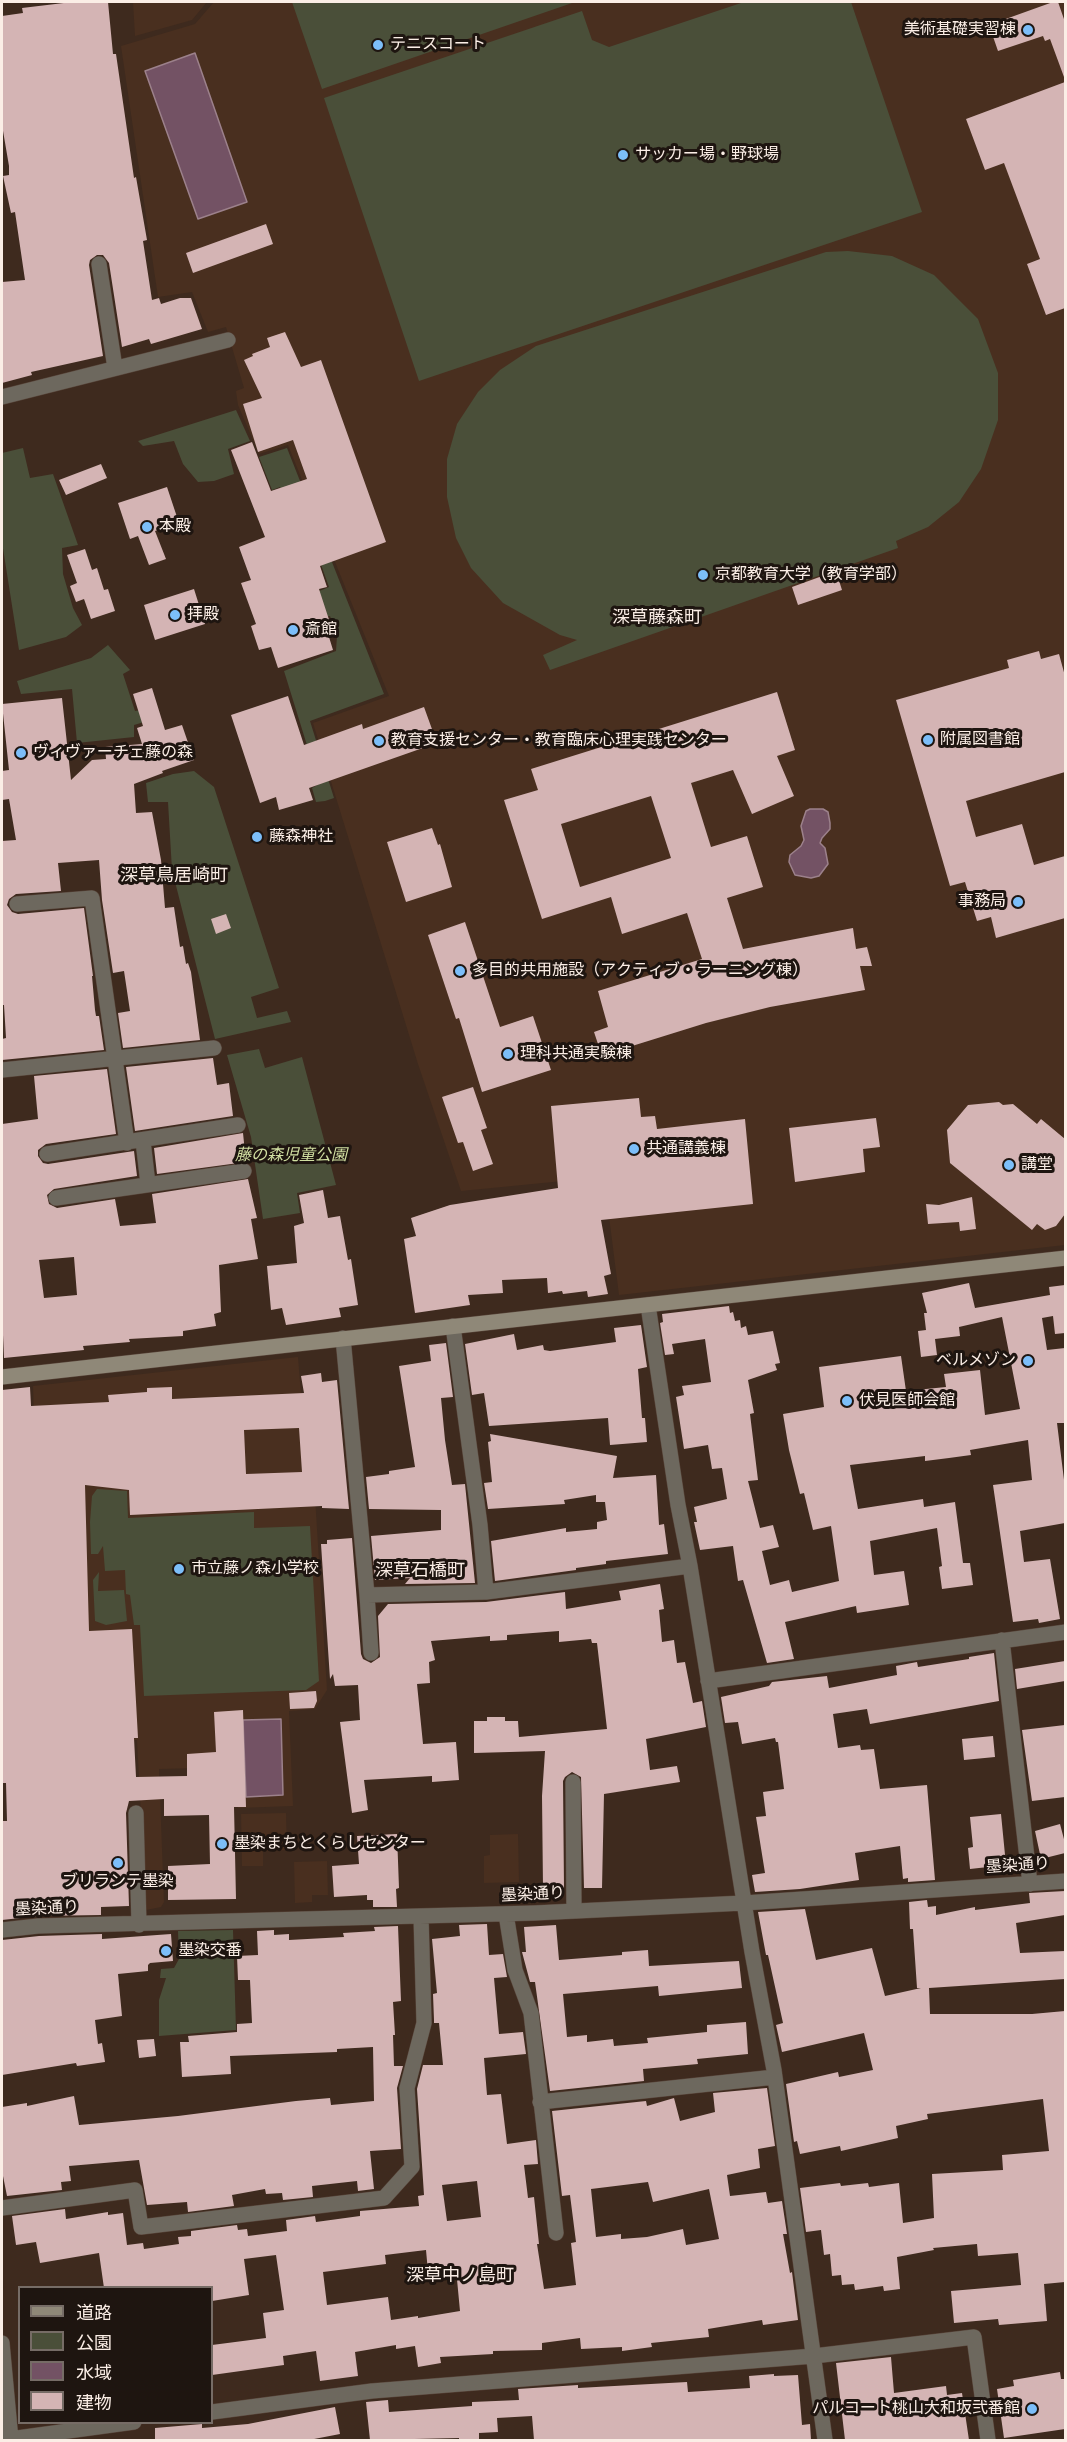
<!DOCTYPE html>
<meta charset="utf-8">
<style>
body{margin:0}
#map{position:relative;width:1067px;height:2442px;overflow:hidden;background:#3e2a1e;font-family:"Source Serif 4","Noto Sans JP",serif}
canvas{display:block}
.frame{position:absolute;inset:0;border:3px solid #fbeee6;pointer-events:none}
.legend{position:absolute;left:18px;top:2286px;width:195px;height:138px;box-sizing:border-box;background:#1e1510;border:2px solid #766c66;margin:0;padding:8px 10px;list-style:none;font-size:18px;color:#fbeee6}
.legend li{display:flex;align-items:center;gap:12px;height:30px}
.legend b{width:30px;border:2px solid #766c66}
</style>
<div id="map">
<canvas width="1067" height="2442"></canvas>
<div class="frame"></div>
<ul class="legend">
<li><b style="height:8px;background:#8f8878"></b>道路</li>
<li><b style="height:16px;background:#4a4f39"></b>公園</li>
<li><b style="height:16px;background:#735264"></b>水域</li>
<li><b style="height:16px;background:#d4b4b4"></b>建物</li>
</ul>
</div>
<script>
const c = document.querySelector('canvas').getContext('2d');
c.lineJoin = 'round';
function fill(path, color) { c.fillStyle = color; c.fill(path, 'evenodd'); }
const toPath = rows => new Path2D(rows.map(r => 'M' + r).join(''));
function stroke(path, color, width, dash) { c.strokeStyle = color; c.lineWidth = width; c.lineCap = dash ? 'butt' : 'round'; c.setLineDash(dash || []); c.stroke(path); }
function label(font, color, halo, rows, align = 'center') {
  c.font = font + ' "Source Serif 4","Noto Sans JP",serif'; c.lineWidth = 6; c.setLineDash([]); c.textBaseline = 'middle'; c.strokeStyle = halo; c.fillStyle = color; for (const [text, x, y, turn = 0] of rows) {
    c.save(); c.translate(x, y); c.rotate((+turn || 0) * Math.PI / 180); c.textAlign = isNaN(turn) ? turn : align; if (halo) c.strokeText(text, 0, 0); c.fillText(text, 0, 0); c.restore();
  }
}
fill(toPath([
 [133,2,207,2,192,20,135,36],
 [214,2,1065,2,1065,1245,619,1295,604,1177,461,1191,418,1064,313,723,389,696,288,445,259,454,238,405,236,391,244,388,226,327,208,332,192,292,158,297,121,46,195,24],
 [298,1357,303,1420,312,1448,327,1690,315,1709,289,1711,293,1806,238,1808,236,1767,159,1769,164,1902,161,1907,146,1910,137,1740,45,1745,33,1386],
 [286,1813,287,1850,263,1851,263,1866,242,1866,241,1814],
 [518,1834,519,1882,484,1883,484,1856,490,1855,490,1835],
 [327,1861,328,1895,312,1895,312,1902,295,1903,294,1862]
]), '#492f1f');
fill(toPath([
 [292,2,575,2,322,89],
 [744,2,851,2,922,212,419,381,324,98,582,11,592,40,609,47],
 [848,251,892,256,934,275,978,319,998,373,998,420,981,469,959,502,928,527,896,541,898,548,550,670,543,655,577,640,560,635,503,603,471,568,456,538,447,497,447,459,457,424,478,392,500,370,536,346,826,252],
 [236,410,250,441,228,449,234,474,214,481,198,482,183,464,174,441,143,446,138,441],
 [23,448,30,478,53,474,78,545,62,548,63,574,73,608,82,625,66,637,19,650,2,542,2,453],
 [287,448,384,694,310,721,334,798,325,801,316,802,312,788,319,784,284,671,336,651,337,636,330,616,315,620,307,596,329,587,310,534,297,524,280,487,272,490,259,457],
 [108,645,130,670,123,674,135,711,147,709,151,720,134,725,134,737,77,743,72,689,21,694,17,681,91,658],
 [194,771,214,787,279,988,251,997,257,1018,287,1011,291,1022,215,1039,172,870,168,802,148,802,146,783,173,774],
 [259,1049,265,1068,302,1057,336,1185,297,1193,300,1213,263,1219,251,1137,227,1055],
 [97,1489,127,1491,128,1518,254,1512,254,1528,310,1526,319,1681,306,1690,144,1696,140,1625,134,1625,130,1595,126,1594,125,1570,105,1571,103,1546,98,1554,91,1554,90,1522,92,1496],
 [99,1572,98,1591,124,1590,127,1621,106,1625,95,1621,93,1580],
 [233,1930,236,2030,159,2036,159,2000,166,1978,160,1978,161,1969,174,1968,179,1959,178,1931]
]), '#4a4f39');
const water = toPath([
 [195,53,247,202,198,219,145,71,195,53],
 [810,809,823,809,828,812,830,823,830,829,822,838,820,843,825,848,828,864,819,876,811,878,795,875,789,862,790,855,801,846,804,840,801,826,806,811,810,809],
 [281,1719,283,1795,246,1797,243,1720,281,1719]
]);
fill(water, '#735264');
stroke(water, '#9c818b', 1.5);
fill(toPath([
 [72,2,108,2,113,54,116,54,134,178,136,177,147,240,143,241,152,300,159,298,161,304,180,298,191,298,202,329,151,344,149,339,122,347,109,263,103,255,97,255,90,260,89,265,103,356,31,372,32,375,2,383,2,282,25,280,15,212,11,213,3,176,9,175,9,166,2,125,2,16,23,13,22,8],
 [1053,2,1058,2,1065,22,1064,77,1050,39,1045,41,1043,36,998,51,989,25],
 [1065,82,1065,308,1046,315,1027,264,1040,259,1004,163,985,170,966,119],
 [266,224,273,244,193,273,186,253],
 [285,332,301,367,321,360,386,542,320,566,327,587,319,589,334,635,329,637,333,650,278,668,271,647,259,650,251,626,256,624,241,583,251,580,239,547,265,537,231,450,252,442,271,491,307,479,293,440,258,452,243,404,262,398,244,360,253,356,252,354,270,347,267,338],
 [101,464,107,478,66,495,59,480],
 [167,487,179,523,155,531,166,559,149,565,138,536,130,539,118,503],
 [85,549,92,570,97,568,104,590,108,589,115,611,91,619,84,599,76,602,70,586,77,583,67,555],
 [836,571,842,590,798,605,792,587],
 [194,589,205,624,155,640,144,605],
 [1039,651,1041,659,1059,654,1065,676,1065,772,966,801,976,837,1022,824,1034,865,1065,856,1065,918,996,938,991,917,977,921,965,882,950,886,896,700,1009,668,1007,660],
 [152,688,165,730,182,725,194,760,162,771,163,773,134,784,136,813,152,812,161,860,165,908,174,907,180,947,183,946,186,964,188,963,191,972,200,1040,123,1048,118,1013,130,1011,124,971,113,973,102,900,99,860,58,863,61,891,16,894,9,899,7,905,12,912,18,914,84,908,93,976,92,976,95,1010,96,1016,99,1016,104,1050,2,1060,2,1039,6,1038,4,1005,2,1005,2,841,16,840,9,799,2,800,2,771,9,770,2,704,62,698,71,780,92,760,106,759,105,747,142,744,137,728,143,726,133,694],
 [777,692,795,750,777,756,794,796,752,814,733,770,691,783,711,847,747,836,763,887,727,898,743,949,853,928,856,949,867,947,872,966,860,966,865,990,770,1007,706,1023,616,1051,614,1045,600,1050,594,1032,608,1027,598,991,702,959,687,913,622,934,611,897,542,919,504,800,538,790,531,769],
 [651,796,671,858,580,887,561,824],
 [288,696,304,745,362,724,363,729,424,707,437,743,309,788,313,800,279,810,276,797,260,803,231,715],
 [432,828,438,845,440,844,452,887,406,902,387,842],
 [226,914,231,928,216,934,211,919],
 [465,922,500,1027,533,1016,551,1070,482,1092,459,1018,456,1019,428,935],
 [213,1058,217,1085,229,1083,233,1116,135,1131,126,1067],
 [107,1069,116,1134,46,1144,38,1150,38,1156,43,1163,48,1164,134,1151,137,1176,54,1189,47,1195,49,1204,57,1208,115,1199,120,1226,156,1223,152,1194,248,1179,257,1218,251,1219,258,1259,219,1265,221,1312,214,1314,216,1326,183,1331,183,1336,129,1339,130,1342,83,1346,84,1350,4,1358,2,1312,2,1124,38,1119,34,1076],
 [74,1257,77,1295,44,1298,39,1260],
 [473,1087,487,1128,481,1130,493,1164,473,1171,463,1142,458,1143,442,1097],
 [639,1098,641,1117,655,1116,657,1129,745,1119,753,1204,601,1220,611,1274,604,1276,608,1294,588,1297,587,1291,563,1294,562,1291,548,1293,547,1278,502,1280,503,1293,468,1295,470,1305,415,1313,404,1239,416,1236,411,1218,450,1205,558,1188,551,1106],
 [999,1102,1003,1105,1013,1104,1037,1124,1041,1119,1065,1139,1065,1214,1056,1226,1045,1230,1037,1224,1032,1230,950,1163,947,1130,968,1105],
 [876,1118,880,1147,863,1149,865,1172,795,1182,789,1128],
 [243,1133,246,1162,157,1174,154,1148],
 [323,1190,328,1218,340,1216,348,1260,351,1259,358,1305,339,1308,341,1317,286,1325,282,1308,271,1310,267,1266,297,1263,294,1226,304,1223,299,1195],
 [972,1197,976,1229,960,1231,959,1222,928,1224,926,1204,939,1205],
 [969,1283,975,1308,1050,1295,1049,1287,1065,1285,1065,1333,1055,1334,1053,1316,1042,1318,1047,1350,1065,1348,1065,1423,1057,1423,1065,1488,1065,1523,1020,1531,1024,1562,1050,1559,1060,1619,1039,1623,1038,1619,1013,1622,993,1485,1032,1480,1028,1440,970,1450,971,1455,949,1458,925,1461,925,1456,850,1465,858,1509,923,1499,924,1507,955,1502,963,1563,970,1563,973,1585,942,1589,939,1567,942,1566,937,1528,870,1541,874,1575,904,1571,909,1605,857,1613,856,1606,785,1622,794,1659,767,1663,743,1580,738,1581,733,1546,700,1550,694,1522,697,1522,694,1507,727,1499,722,1468,712,1469,708,1445,684,1449,676,1397,684,1395,682,1386,711,1382,705,1339,672,1344,674,1354,665,1355,660,1323,663,1322,662,1314,729,1306,730,1313,733,1312,735,1321,740,1320,741,1328,746,1326,748,1335,773,1331,780,1363,775,1364,777,1370,748,1380,754,1413,750,1414,758,1480,748,1481,760,1528,773,1525,779,1547,762,1551,770,1585,789,1580,792,1592,839,1581,831,1526,813,1530,804,1493,800,1494,789,1450,783,1414,824,1407,819,1367,901,1356,906,1391,946,1387,944,1374,980,1370,985,1415,1020,1409,1002,1317,959,1327,960,1336,935,1339,937,1355,921,1357,918,1331,926,1330,924,1313,927,1313,922,1293],
 [641,1325,647,1367,638,1369,642,1418,645,1418,647,1442,610,1445,608,1418,489,1426,484,1393,472,1395,465,1344,514,1334,517,1350,543,1345,544,1350,550,1351,616,1342,614,1328],
 [446,1343,453,1397,441,1398,445,1440,452,1485,465,1484,475,1583,405,1584,410,1578,375,1580,371,1536,441,1530,441,1510,369,1509,366,1477,389,1474,389,1471,415,1467,399,1366,431,1361,429,1345],
 [321,1373,322,1382,337,1380,349,1509,322,1508,322,1506,130,1515,129,1490,85,1485,89,1631,132,1629,138,1738,134,1738,136,1777,187,1776,187,1754,216,1752,214,1712,243,1710,246,1807,234,1807,236,1899,168,1900,168,1866,210,1864,209,1815,164,1816,164,1799,129,1801,126,1813,129,1906,101,1907,101,1915,38,1916,2,1920,2,1821,7,1821,6,1783,2,1783,2,1390,30,1387,31,1406,109,1402,108,1395,147,1392,147,1388,172,1387,172,1399,304,1393,301,1376],
 [299,1428,302,1472,246,1474,244,1430],
 [490,1434,617,1456,613,1478,656,1475,659,1525,664,1524,668,1554,606,1561,606,1564,576,1568,576,1570,495,1581,491,1541,566,1528,566,1532,597,1529,597,1522,607,1520,605,1502,596,1502,596,1495,564,1500,565,1504,488,1509,484,1483,492,1482,488,1442,491,1441],
 [352,1538,361,1654,363,1659,371,1663,380,1657,378,1616,388,1604,486,1602,565,1592,566,1609,621,1600,619,1591,660,1584,664,1609,659,1610,662,1642,674,1640,677,1663,685,1662,693,1703,702,1701,706,1727,646,1739,650,1770,677,1766,680,1782,604,1794,602,1888,584,1888,581,1777,572,1772,565,1777,563,1781,564,1888,543,1888,542,1796,545,1751,474,1753,474,1721,487,1721,487,1717,505,1717,505,1721,518,1721,519,1737,607,1729,597,1643,592,1643,591,1639,559,1642,559,1631,507,1635,507,1640,490,1641,490,1636,431,1641,435,1660,429,1662,430,1683,417,1684,423,1744,456,1742,459,1780,432,1782,432,1776,364,1780,368,1810,352,1813,340,1722,360,1720,358,1685,335,1686,333,1674,330,1679,321,1544,327,1544,327,1540],
 [994,1653,999,1701,870,1724,867,1709,833,1714,838,1748,860,1745,861,1750,874,1749,880,1789,927,1785,935,1880,908,1882,908,1878,903,1879,900,1846,855,1853,859,1880,800,1889,755,1892,752,1875,765,1873,756,1817,766,1816,763,1792,784,1789,778,1742,776,1742,775,1738,742,1744,738,1722,725,1723,721,1697,769,1686,772,1682,827,1676,829,1688,897,1675,896,1666,917,1662,918,1667,969,1659,969,1657],
 [1065,1661,1065,1681,1017,1689,1015,1669],
 [316,1691,317,1701,314,1708,290,1709,289,1693],
 [1065,1725,1065,1797,1032,1801,1022,1730],
 [993,1736,995,1757,964,1760,962,1739],
 [1001,1814,1006,1865,970,1869,968,1848,973,1847,970,1817],
 [1060,1824,1065,1843,1065,1853,1041,1859,1035,1831],
 [397,1834,399,1888,396,1889,397,1907,373,1907,373,1900,367,1900,367,1895,334,1897,332,1866,359,1864,357,1836],
 [1065,1891,1065,1915,1016,1923,1020,1953,1065,1951,1065,1979,929,1988,930,2014,1032,2014,1065,2011,1065,2282,1044,2284,1047,2321,999,2325,998,2319,954,2323,951,2291,1021,2285,1018,2253,978,2256,977,2244,933,2248,934,2250,897,2257,900,2289,884,2291,883,2286,855,2290,854,2284,842,2285,841,2275,832,2276,830,2254,824,2255,821,2230,806,2232,800,2188,840,2183,841,2186,868,2183,869,2187,899,2183,903,2223,934,2218,932,2174,1003,2170,1002,2155,1049,2151,1043,2099,927,2114,928,2119,896,2126,898,2138,841,2151,840,2146,800,2154,797,2141,794,2142,786,2084,838,2072,839,2077,873,2070,864,2033,782,2052,776,2025,783,2023,768,1955,766,1955,758,1912,805,1909,816,1960,872,1948,885,1996,921,1988,917,1988,913,1929,910,1929,909,1902,927,1900,928,1907,936,1906,936,1915,975,1907,975,1910,1030,1903,1029,1893],
 [487,1924,489,1955,503,1954,507,1977,494,1978,499,2034,523,2032,526,2054,484,2058,487,2095,501,2094,507,2144,536,2140,538,2164,524,2165,528,2198,534,2197,539,2244,537,2244,544,2289,576,2285,571,2243,576,2242,570,2195,562,2196,552,2111,646,2101,647,2106,674,2098,680,2121,715,2112,713,2093,767,2088,775,2146,758,2149,760,2168,727,2175,730,2196,766,2192,768,2203,782,2201,787,2234,783,2234,790,2273,792,2272,798,2320,763,2325,762,2320,708,2329,709,2337,651,2343,652,2347,622,2351,622,2347,581,2349,580,2338,542,2343,542,2350,493,2351,493,2354,440,2357,441,2363,418,2367,415,2346,396,2349,396,2345,355,2352,358,2376,320,2381,316,2351,283,2356,284,2365,212,2375,212,2345,266,2338,263,2313,284,2310,276,2255,244,2259,249,2295,212,2301,212,2288,104,2288,99,2253,40,2263,36,2242,16,2245,12,2216,65,2209,66,2219,108,2212,108,2215,123,2213,127,2245,143,2243,144,2249,179,2244,178,2237,191,2236,191,2231,237,2225,238,2230,247,2229,248,2236,287,2231,286,2220,315,2216,316,2222,360,2216,360,2211,419,2206,418,2196,424,2195,417,2089,423,2065,443,2065,439,2023,434,2023,434,2020,433,1994,437,1993,432,1939,460,1936,459,1925],
 [477,2181,481,2217,447,2221,442,2185],
 [648,2182,653,2202,709,2189,719,2239,686,2245,683,2229,647,2237,621,2239,621,2234,596,2237,591,2189],
 [426,2250,428,2272,456,2269,460,2311,418,2318,418,2316,391,2320,388,2297,327,2305,323,2272,386,2264,385,2255],
 [556,1925,559,1960,622,1955,622,1952,648,1950,649,1966,739,1961,742,1988,659,1996,658,1986,563,1994,567,2037,587,2035,587,2042,613,2039,614,2046,648,2043,647,2038,707,2032,707,2025,746,2022,748,2054,697,2059,698,2064,643,2069,644,2081,550,2091,535,1982,530,1982,522,1952,526,1952,524,1927],
 [398,1926,401,2001,393,2002,395,2035,393,2035,394,2066,403,2066,397,2088,401,2149,370,2151,374,2189,358,2191,357,2181,312,2186,313,2197,283,2200,282,2193,266,2194,265,2189,232,2195,234,2206,188,2212,187,2202,147,2205,139,2160,69,2166,71,2181,61,2182,62,2190,7,2196,2,2171,2,2107,27,2103,27,2106,74,2096,79,2125,178,2116,296,2101,330,2098,331,2105,374,2101,373,2047,337,2049,337,2052,230,2056,231,2074,182,2077,180,2042,189,2042,188,2036,237,2032,237,2024,252,2023,250,1980,238,1980,237,1956,258,1955,257,1931,274,1930,274,1935,289,1934,289,1940,344,1937,343,1933,375,1931,374,1927],
 [102,1934,102,1939,171,1934,173,1961,150,1963,148,1965,148,1971,118,1974,122,2016,95,2020,98,2044,102,2043,105,2062,77,2066,76,2063,2,2075,2,1940,39,1936],
 [154,2039,156,2056,139,2058,137,2040],
 [891,2357,894,2393,946,2386,947,2395,962,2393,969,2440,845,2440,836,2363],
 [1060,2372,1061,2379,1065,2379,1065,2429,1004,2438,997,2389,1014,2386,1013,2380],
 [774,2374,774,2376,798,2375,802,2425,810,2424,811,2440,534,2440,532,2416,497,2418,498,2432,479,2433,479,2440,459,2440,459,2438,370,2440,366,2402,388,2400,389,2412,472,2406,472,2402,519,2400,518,2389,578,2385,578,2388,687,2382,688,2392,750,2388,749,2376],
 [335,2407,340,2434,309,2440,155,2440,155,2428,202,2424,202,2428,248,2424]
]), '#d4b4b4');
const street = toPath([
 [99,264,115,368],
 [2,397,228,340],
 [17,904,92,898,127,1143],
 [2,1070,214,1048],
 [143,1141,148,1184],
 [47,1154,238,1125],
 [56,1198,244,1171],
 [648,1305,678,1505,690,1566,752,1952,774,2070,825,2440],
 [453,1326,480,1525,486,1592],
 [343,1338,367,1595,486,1592,690,1566],
 [367,1595,371,1653],
 [1002,1640,1030,1884],
 [708,1681,1066,1632],
 [573,1782,574,1911],
 [136,1813,139,1925],
 [506,1914,515,1970,531,2013,556,2233],
 [2,1930,38,1926,534,1913,744,1903,1066,1881],
 [540,2102,775,2077],
 [2,2208,135,2190,141,2227,384,2198,412,2167,407,2088,424,2023,421,1916],
 [2,2343,11,2440],
 [212,2412,372,2391,814,2356,974,2337,988,2440],
 [10,2439,134,2422]
]);
const secondary = toPath([
 [2,1377,1066,1258]
]);
stroke(street, '#58453a', 16);
stroke(secondary, '#58453a', 16);
stroke(street, '#6d685e', 15);
stroke(secondary, '#8f8878', 15);
for (const [x, y, r, color] of [
 [1028,30,6,"#7cbef9"],
 [378,45,6,"#7cbef9"],
 [623,155,6,"#7cbef9"],
 [147,527,6,"#7cbef9"],
 [703,575,6,"#7cbef9"],
 [175,615,6,"#7cbef9"],
 [293,630,6,"#7cbef9"],
 [928,740,6,"#7cbef9"],
 [379,741,6,"#7cbef9"],
 [21,753,6,"#7cbef9"],
 [257,837,6,"#7cbef9"],
 [1018,902,6,"#7cbef9"],
 [460,971,6,"#7cbef9"],
 [508,1054,6,"#7cbef9"],
 [634,1149,6,"#7cbef9"],
 [1009,1165,6,"#7cbef9"],
 [1028,1361,6,"#7cbef9"],
 [847,1401,6,"#7cbef9"],
 [179,1569,6,"#7cbef9"],
 [222,1844,6,"#7cbef9"],
 [118,1863,6,"#7cbef9"],
 [166,1951,6,"#7cbef9"],
 [1032,2409,6,"#7cbef9"]
]) { const dot = new Path2D(); dot.arc(x, y, r, 0, 2 * Math.PI); c.fillStyle = color; c.fill(dot); stroke(dot, '#1e1510', 2); }
label('16px', '#fbeee6', '#1e1510', [
 ["美術基礎実習棟",1016,30,"right"],
 ["テニスコート",390,45],
 ["サッカー場・野球場",635,155],
 ["本殿",159,527],
 ["京都教育大学（教育学部）",715,575],
 ["拝殿",187,615],
 ["斎館",305,630],
 ["附属図書館",940,740],
 ["教育支援センター・教育臨床心理実践センター",391,741],
 ["ヴィヴァーチェ藤の森",33,753],
 ["藤森神社",269,837],
 ["事務局",1006,902,"right"],
 ["多目的共用施設（アクティブ・ラーニング棟）",472,971],
 ["理科共通実験棟",520,1054],
 ["共通講義棟",646,1149],
 ["講堂",1021,1165],
 ["ベルメゾン",1016,1361,"right"],
 ["伏見医師会館",859,1401],
 ["市立藤ノ森小学校",191,1569],
 ["墨染まちとくらしセンター",234,1844],
 ["ブリランテ墨染",118,1882,"center"],
 ["墨染交番",178,1951],
 ["パルコート桃山大和坂弐番館",1020,2409,"right"]
], 'left');
label('italic 16px', '#d1dfa2', '#1e1510', [
 ["藤の森児童公園",291,1156]
]);
label('16px', '#fbeee6', '#1e1510', [
 ["墨染通り",1018,1866,-4],
 ["墨染通り",533,1895,-3],
 ["墨染通り",47,1909,-3]
]);
label('18px', '#fbeee6', '#1e1510', [
 ["深草藤森町",657,618],
 ["深草鳥居崎町",174,876],
 ["深草石橋町",420,1571],
 ["深草中ノ島町",460,2276]
]);
</script>
